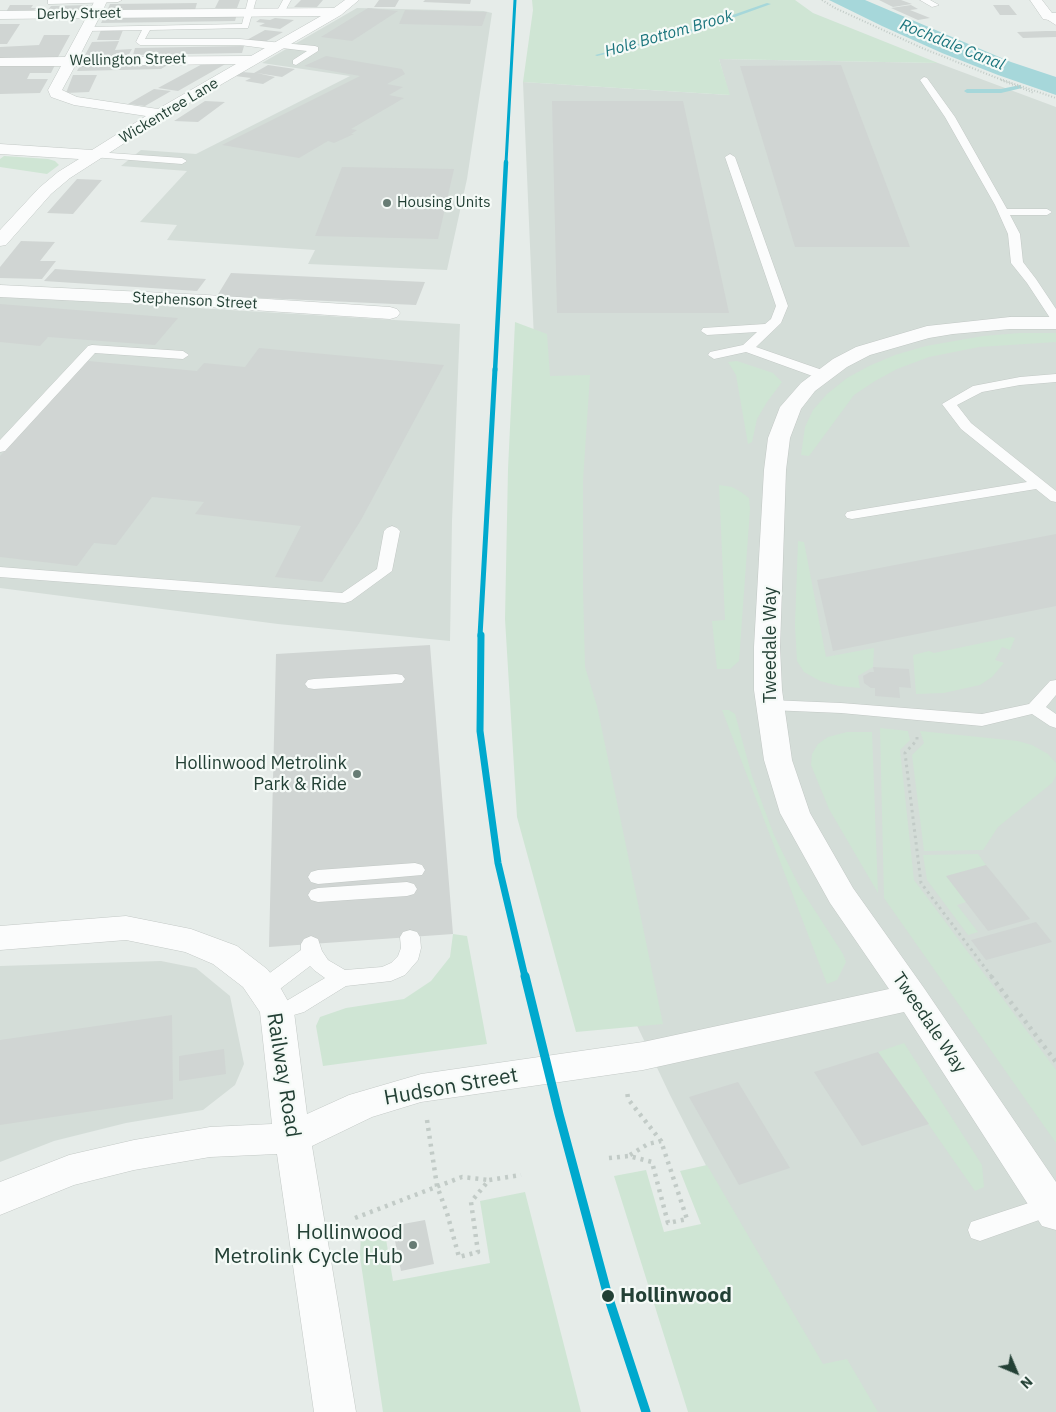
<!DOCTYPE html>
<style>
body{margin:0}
#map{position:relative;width:1056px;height:1412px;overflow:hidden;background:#e6ece9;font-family:"IBM Plex Sans",sans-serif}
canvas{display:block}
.north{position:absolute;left:991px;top:1347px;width:50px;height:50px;-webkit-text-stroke:4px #f5faf7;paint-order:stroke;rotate:135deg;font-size:14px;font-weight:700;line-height:20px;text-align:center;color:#234035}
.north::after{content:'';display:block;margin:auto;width:18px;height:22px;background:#234035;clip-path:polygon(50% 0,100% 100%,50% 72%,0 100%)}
</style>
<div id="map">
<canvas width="1056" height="1412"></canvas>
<div class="north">N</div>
</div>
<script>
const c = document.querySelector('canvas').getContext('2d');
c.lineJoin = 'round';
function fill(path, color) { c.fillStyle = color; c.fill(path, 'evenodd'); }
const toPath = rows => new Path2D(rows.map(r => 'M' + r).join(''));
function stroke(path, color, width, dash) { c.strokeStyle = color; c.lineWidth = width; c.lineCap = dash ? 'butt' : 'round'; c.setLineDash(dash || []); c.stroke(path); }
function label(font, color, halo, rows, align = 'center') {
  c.font = font + ' "IBM Plex Sans",sans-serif'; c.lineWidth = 4.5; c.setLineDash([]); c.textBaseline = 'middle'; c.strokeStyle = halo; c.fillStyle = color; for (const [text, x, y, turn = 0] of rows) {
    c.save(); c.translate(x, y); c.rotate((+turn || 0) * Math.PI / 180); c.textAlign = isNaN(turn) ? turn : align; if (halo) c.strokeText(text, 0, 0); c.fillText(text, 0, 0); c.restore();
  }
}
fill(toPath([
 [357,8,484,11,492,13,467,179,447,270,308,264,315,250,167,240,177,225,140,222,187,171,121,166,141,150,196,154,350,76,262,63],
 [719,59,938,63,1056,107,1056,1412,840,1412,810,1369,670,1095,556,855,523,82,729,95],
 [0,296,460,324,452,521,450,641,278,624,0,588],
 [161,961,196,968,230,996,244,1064,235,1085,203,1110,126,1123,54,1141,0,1162,0,966]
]), '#d4ddd8');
fill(toPath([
 [532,0,795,0,813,13,938,63,719,59,730,95,523,82,533,10],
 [4,156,48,159,55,161,59,165,47,174,0,167,0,159],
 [515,322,547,334,550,376,590,375,583,480,583,590,585,667,597,706,663,1024,576,1032,517,817,505,619,508,469],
 [1020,333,1056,333,1056,342,979,347,929,357,897,369,875,381,854,395,809,456,801,455,805,427,813,410,827,394,847,378,869,366,895,355,926,346,983,336],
 [737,361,773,373,782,382,767,402,757,419,752,442,748,444,736,375,728,362],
 [719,485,732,487,741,492,749,498,750,509,739,661,730,669,717,669,712,621,725,620],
 [798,541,804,542,826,657,874,648,873,667,858,676,860,688,839,686,820,681,804,672,797,661,795,625],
 [1011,637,1015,638,1010,650,1002,647,995,660,1004,663,992,677,980,685,944,693,916,694,913,655,929,651,934,653],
 [722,710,729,710,735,714,752,776,774,835,799,886,843,954,846,962,837,980,827,984],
 [880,728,908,731,910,740,900,750,914,880,1056,1070,1056,1143,884,898],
 [920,731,1018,741,1032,745,1048,754,1056,763,1056,775,1052,783,998,827,983,850,924,851,912,755,924,743],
 [847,732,872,732,878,893,829,809,811,765,812,754,818,744,828,737],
 [978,854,986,865,966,902,957,905,978,932,968,935,927,880,923,855],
 [453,934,467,936,487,1044,323,1066,316,1026,320,1017,346,1008,404,999,431,981,450,957],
 [904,1043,982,1165,984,1187,975,1191,878,1052],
 [707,1165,823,1364,847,1359,878,1412,688,1412,614,1176,646,1170,664,1232,701,1224,680,1171],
 [525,1192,581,1412,383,1412,360,1257,361,1231,384,1227,393,1281,490,1263,480,1201]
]), '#cfe5d4');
fill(toPath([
 [829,0,865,0,1011,62,1056,77,1056,95,998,75,942,53,882,26]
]), '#a6d7da');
fill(toPath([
 [767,3,771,4,685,35,597,56,595,55,681,33,767,3],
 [1020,85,1022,88,1001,93,967,93,964,91,967,89,1001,89,1020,85]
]), '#a6d7da');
fill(toPath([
 [219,0,240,0,237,8,215,8],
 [301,0,323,0,317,7,294,7],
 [379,0,399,0,395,7,374,7],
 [425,0,471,0,470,4,423,2],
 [879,0,901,0,912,4,893,7],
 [197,3,195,10,107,11,110,4],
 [10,5,33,5,31,8,38,8,29,12,6,12],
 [88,5,85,11,47,11,51,6],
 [911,5,918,9,910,10,930,18,918,20,891,8],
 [993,5,1009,5,1017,15,1000,15],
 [368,8,398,11,352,41,321,37],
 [405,10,487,12,482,26,399,24],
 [237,14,235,21,101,23,104,17],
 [275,18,294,20,280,29,259,26,265,23,256,22,260,19,270,20],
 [0,24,20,24,7,44,0,44],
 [101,30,123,30,119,40,97,40],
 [265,30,283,32,263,43,245,41],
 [1046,31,1056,31,1056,37,1023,38,1017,32],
 [44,35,70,35,58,57,0,58,0,47,39,45],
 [119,41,115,50,132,49,128,56,84,57,92,42],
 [244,46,242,53,133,55,135,48],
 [326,56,402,69,405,74,387,84,403,87,389,95,404,98,351,129,357,130,351,134,354,134,334,143,328,141,299,158,222,145,360,76,304,66],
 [206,62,229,62,178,91,158,88],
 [171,63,161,69,77,71,81,64],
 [55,65,51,73,30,73,27,79,48,79,40,93,0,94,0,66],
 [268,65,295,69,282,77,257,73,275,77,263,84,245,81,251,78,235,76,242,72,254,73],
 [841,65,910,247,795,247,740,66],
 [73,75,97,75,89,92,66,93],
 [154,89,171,91,145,106,128,104],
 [205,101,225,102,198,122,174,121],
 [552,101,683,101,729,313,557,313],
 [342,167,454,169,438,239,315,236],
 [77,179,102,180,73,214,47,213],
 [21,241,55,242,40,261,56,261,42,279,0,278,0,267],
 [55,269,206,279,197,291,44,281],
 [231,273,425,282,416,305,217,296],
 [0,304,178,318,155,345,48,337,40,346,0,342],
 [259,348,444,365,361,520,322,582,275,577,301,526,195,514,204,502,152,497,116,545,94,543,77,566,0,557,0,456,88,361,197,371,204,363,245,367],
 [1056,534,1056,606,833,651,817,580],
 [430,645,453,934,269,947,276,654],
 [873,667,909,669,911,688,899,687,900,698,875,696,875,688,871,688,864,683,863,676,870,672,874,672],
 [986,865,1030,919,988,931,946,876],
 [1036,922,1052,942,986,960,971,940],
 [172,1015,173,1099,0,1125,0,1040],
 [224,1049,226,1074,179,1081,179,1056],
 [878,1052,929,1124,862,1146,814,1072],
 [738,1082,790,1168,739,1185,689,1097],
 [425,1220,434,1264,401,1271,392,1226]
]), '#d0d5d3');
const lane = toPath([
 [48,0,122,0,118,2,51,4,48,4,48,0],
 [248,0,256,0,248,28,150,30,145,39,240,39,315,46,318,47,318,51,296,65,293,64,293,60,307,51,282,48,278,50,240,45,140,45,136,42,142,30,86,31,82,29,86,27,242,24,248,0],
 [283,0,291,0,284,13,278,13,277,11,283,0],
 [920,0,930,0,939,5,932,7,920,0],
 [1045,14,1051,14,1056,19,1056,25,1045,18,1045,14],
 [924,77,927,78,955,117,1007,209,1047,209,1052,212,1047,215,1010,215,1020,234,1023,262,1036,279,1056,309,1056,322,1052,321,1027,283,1011,263,1008,234,995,205,945,117,920,80,924,77],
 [96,152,182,158,187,161,182,164,92,157,91,155,96,152],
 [730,154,735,157,788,306,781,323,756,347,828,372,829,375,828,378,818,378,746,352,714,359,708,355,710,352,743,345,757,332,707,335,701,331,703,328,765,324,771,319,776,306,725,157,730,154],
 [92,345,183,351,189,355,183,359,95,353,5,451,0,452,0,440,88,346,92,345],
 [1056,374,1056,382,1020,385,982,392,957,405,971,423,1056,491,1056,502,1051,501,1036,489,852,519,847,518,845,515,847,512,852,511,1027,482,961,429,942,404,973,386,1020,377,1056,374],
 [392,526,397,528,400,531,392,571,351,601,345,603,0,577,0,567,342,593,377,569,384,531,387,528,392,526],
 [396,674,402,675,405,679,402,683,314,689,308,688,305,684,308,680,314,679,396,674],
 [1056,680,1056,695,1046,707,1056,714,1056,728,1050,726,1032,714,982,726,841,713,770,710,764,709,761,705,764,701,770,700,841,703,982,714,1029,704,1050,681,1056,680],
 [415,863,422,865,425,870,422,875,318,884,311,882,308,877,311,872,318,870,415,863],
 [407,882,414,884,417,889,414,894,407,896,318,902,311,900,308,895,311,890,318,888,407,882],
 [410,930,417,932,420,937,421,948,418,960,405,975,391,981,346,986,304,1012,277,1020,269,1018,266,1012,269,1006,288,1000,325,978,314,970,310,966,272,995,264,997,256,995,253,989,256,983,301,950,301,944,304,939,311,936,318,939,322,951,328,960,345,970,382,967,391,963,398,956,401,948,400,937,403,932,410,930],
 [1050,1196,1056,1198,1056,1214,980,1241,971,1238,968,1230,971,1222,1050,1196]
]);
const street = toPath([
 [95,0,107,1,103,10,334,8,345,0,359,0,341,15,165,117,70,178,51,194,6,245,0,246,0,230,39,188,58,172,79,159,0,154,0,144,92,150,146,116,74,105,51,97,48,90,61,66,0,66,0,58,65,57,86,18,0,19,0,11,90,10,95,0],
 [321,16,251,56,79,57,99,18,321,16],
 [236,64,158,109,77,97,62,90,75,66,236,64],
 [1030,0,1042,0,1052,13,1056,13,1056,21,1043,19,1030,0],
 [0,285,206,295,390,307,397,309,400,313,397,317,390,319,206,307,0,297,0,285],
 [1010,317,1056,317,1056,329,1010,329,953,334,929,338,870,355,847,367,815,391,801,409,790,438,786,470,780,647,782,690,792,760,810,813,853,888,924,988,1056,1182,1056,1230,1042,1226,904,1012,643,1070,421,1102,372,1117,312,1146,356,1412,314,1412,277,1154,210,1157,134,1170,74,1185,0,1215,0,1182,69,1155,134,1140,210,1127,272,1124,260,1012,243,987,213,964,185,952,126,940,0,950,0,926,126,916,191,929,237,946,267,969,276,980,294,1012,307,1114,349,1095,421,1074,643,1042,889,989,830,903,780,813,764,760,754,690,754,647,764,470,768,438,780,407,801,383,833,359,856,347,927,326,1010,317]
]);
stroke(lane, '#c3c9c6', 1);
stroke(street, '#c3c9c6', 1);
stroke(toPath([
 [822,0,835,8,922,48,997,78,1056,98],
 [1001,80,1034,93]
]), '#c2cbc7', 2, [1, 2]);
stroke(toPath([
 [917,737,917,740,905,753,921,883,992,977]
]), '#c2cbc7', 3, [2.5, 4]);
stroke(toPath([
 [991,976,1056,1062],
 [427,1120,437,1186,447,1213,459,1257,478,1252,471,1202,489,1180,521,1175],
 [630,1155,648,1144,661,1141],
 [609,1158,629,1156,652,1162,668,1223,687,1219,661,1141,628,1099,627,1090],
 [355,1218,462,1177,489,1180]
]), '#c2cbc7', 4.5, [3, 5]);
fill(lane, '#fbfcfc');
fill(street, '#fbfcfc');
stroke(toPath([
 [506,163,515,0]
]), '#00a9ce', 3);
stroke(toPath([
 [495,371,506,162]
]), '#00a9ce', 4.5);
stroke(toPath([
 [480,636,495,369]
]), '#00a9ce', 5);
stroke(toPath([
 [481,635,480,731,498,863,525,977]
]), '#00a9ce', 7);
stroke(toPath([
 [525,976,559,1114,608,1296,646,1412]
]), '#00a9ce', 9);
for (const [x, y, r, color] of [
 [387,203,5,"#677c74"],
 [357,774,5,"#677c74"],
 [413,1245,5,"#677c74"],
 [608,1296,7,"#234035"]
]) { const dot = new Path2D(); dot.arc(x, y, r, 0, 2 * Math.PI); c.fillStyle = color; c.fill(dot); stroke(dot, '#f5faf7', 2); }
label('15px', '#234035', '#f5faf7', [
 ["Derby Street",79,14,-1],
 ["Wellington Street",128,60,-1],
 ["Wickentree Lane",169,111,-31],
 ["Stephenson Street",195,301,3]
]);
label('15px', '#234035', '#f5faf7', [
 ["Housing Units",397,203]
], 'left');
label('italic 16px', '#1b757d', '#f5faf7', [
 ["Hole Bottom Brook",669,34,-16],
 ["Rochdale Canal",952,45,22]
]);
label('18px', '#234035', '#f5faf7', [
 ["Tweedale Way",771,645,-90],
 ["Tweedale Way",929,1023,56]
]);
label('18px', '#234035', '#f5faf7', [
 ["Hollinwood Metrolink",347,764],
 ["Park & Ride",347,785]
], 'right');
label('21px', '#234035', '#f5faf7', [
 ["Railway Road",283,1075,81],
 ["Hudson Street",451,1087,-10]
]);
label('21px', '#234035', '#f5faf7', [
 ["Hollinwood",403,1233],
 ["Metrolink Cycle Hub",403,1257]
], 'right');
label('bold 21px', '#234035', '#f5faf7', [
 ["Hollinwood",620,1296]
], 'left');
</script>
